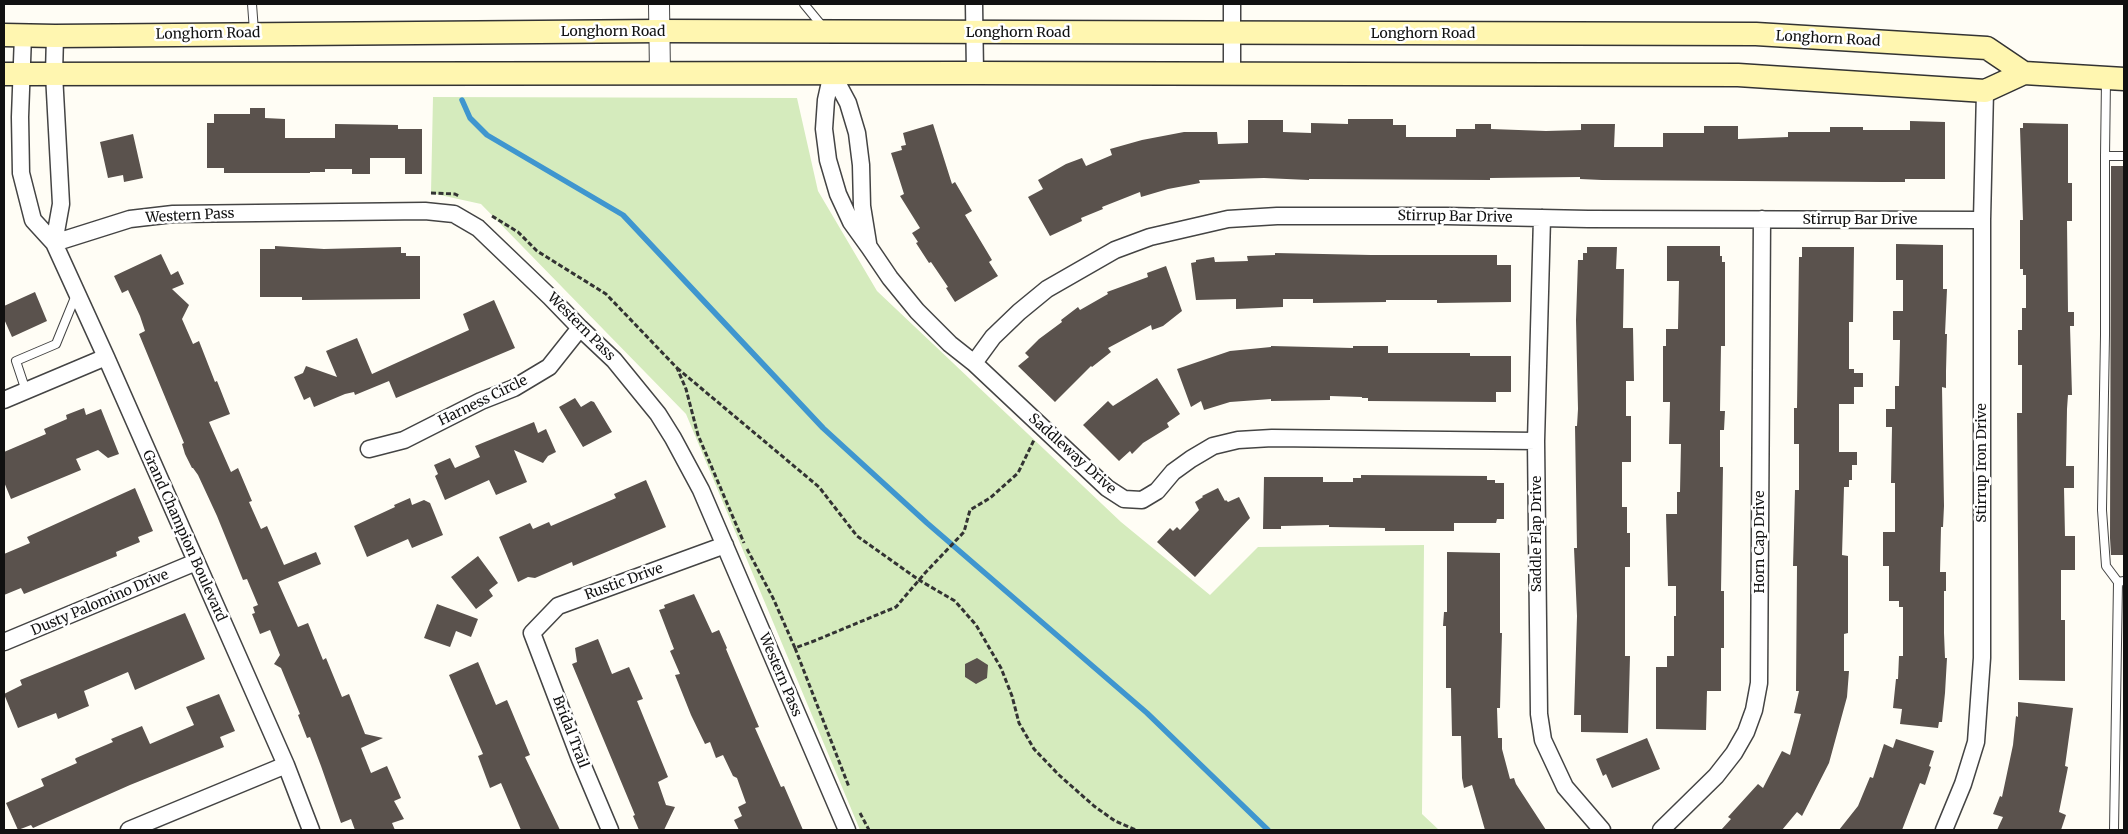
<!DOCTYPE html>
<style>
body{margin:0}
#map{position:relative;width:2128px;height:834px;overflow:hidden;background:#fffdf5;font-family:Merriweather,serif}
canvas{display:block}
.frame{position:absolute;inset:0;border:5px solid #111;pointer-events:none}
</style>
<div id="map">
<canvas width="2128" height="834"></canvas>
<div class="frame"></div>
</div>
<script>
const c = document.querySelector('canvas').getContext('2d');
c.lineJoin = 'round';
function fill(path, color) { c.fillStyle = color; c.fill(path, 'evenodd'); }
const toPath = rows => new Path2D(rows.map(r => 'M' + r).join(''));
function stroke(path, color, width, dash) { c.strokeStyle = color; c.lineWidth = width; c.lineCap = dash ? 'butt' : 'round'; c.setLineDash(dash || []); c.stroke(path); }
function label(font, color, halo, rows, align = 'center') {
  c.font = font + ' Merriweather,serif'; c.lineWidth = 5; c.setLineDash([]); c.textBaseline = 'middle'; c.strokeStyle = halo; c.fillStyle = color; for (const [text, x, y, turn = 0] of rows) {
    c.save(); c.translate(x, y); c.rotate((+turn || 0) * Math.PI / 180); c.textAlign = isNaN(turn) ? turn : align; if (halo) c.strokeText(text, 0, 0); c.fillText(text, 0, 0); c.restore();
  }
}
fill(toPath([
 [433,97,797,98,818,191,877,291,1121,522,1210,595,1258,547,1424,545,1422,814,1439,830,860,830,686,414,481,204,431,193]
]), '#d5ebbd');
stroke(toPath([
 [462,100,470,118,487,135,623,215,823,428,927,523,1147,713,1268,830]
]), '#3f96cf', 5.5);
fill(toPath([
 [250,108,265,108,265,118,285,119,285,138,335,138,335,124,398,125,398,129,422,129,422,174,405,174,405,158,370,158,370,174,352,174,352,169,325,169,325,172,310,172,310,173,224,173,224,168,207,168,207,123,214,123,214,114,250,114],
 [1348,119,1393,119,1393,125,1406,125,1406,137,1456,137,1456,129,1475,129,1475,124,1491,124,1491,129,1546,131,1581,130,1581,124,1615,124,1614,147,1663,147,1663,133,1704,133,1704,126,1738,126,1738,139,1788,137,1788,132,1830,132,1830,127,1863,127,1863,130,1910,130,1910,121,1945,122,1945,179,1905,179,1905,182,1882,182,1602,180,1580,179,1580,177,1490,178,1490,180,1309,179,1309,180,1264,178,1199,180,1200,183,1168,189,1141,197,1140,192,1102,207,1103,209,1081,218,1082,221,1050,236,1028,197,1043,189,1038,180,1066,164,1082,158,1086,166,1112,155,1110,149,1142,140,1184,132,1217,132,1218,144,1248,143,1248,120,1283,120,1283,132,1311,133,1311,123,1348,124],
 [2023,123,2068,124,2068,183,2072,183,2072,221,2067,221,2068,312,2074,312,2074,326,2070,326,2072,395,2068,395,2067,409,2066,466,2074,466,2074,488,2064,488,2065,536,2075,536,2075,570,2061,570,2061,620,2065,620,2065,681,2019,680,2017,413,2022,413,2022,365,2018,365,2018,330,2022,330,2022,308,2026,308,2026,275,2023,275,2023,269,2020,269,2020,220,2023,220,2020,128,2023,128],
 [933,124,952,184,955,182,972,211,965,215,992,260,989,262,998,276,955,302,946,288,948,287,931,262,929,263,916,243,918,242,912,233,920,228,900,196,904,194,891,153,902,150,901,146,906,145,903,133],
 [133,134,143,178,124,182,123,175,108,178,100,142],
 [2111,166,2124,166,2124,555,2111,555,2110,538],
 [1896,244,1943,245,1943,289,1947,289,1945,334,1947,334,1946,371,1946,388,1942,387,1944,506,1943,527,1941,527,1940,572,1946,572,1946,591,1944,591,1944,633,1945,658,1947,658,1945,693,1942,722,1939,722,1938,728,1900,724,1902,709,1893,708,1896,679,1898,679,1899,656,1903,656,1903,607,1899,607,1899,601,1889,601,1889,566,1883,566,1883,532,1895,532,1895,483,1891,483,1892,427,1886,427,1886,409,1895,409,1895,386,1899,386,1900,340,1893,340,1893,311,1903,311,1903,280,1896,280],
 [275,246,324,249,401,247,401,253,406,253,406,256,420,256,420,299,302,300,302,297,260,297,260,249,275,249],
 [1667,246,1720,246,1720,256,1722,256,1722,262,1725,262,1725,346,1721,346,1720,411,1725,411,1724,430,1720,430,1720,467,1723,467,1721,591,1724,591,1724,648,1721,648,1721,691,1707,691,1706,730,1656,729,1656,667,1667,667,1667,656,1674,656,1674,616,1676,616,1676,586,1668,586,1666,514,1677,514,1677,492,1680,492,1681,444,1669,444,1670,402,1663,402,1663,346,1666,346,1666,329,1678,329,1679,281,1667,281],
 [1587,247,1617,247,1616,269,1624,269,1623,328,1633,328,1634,381,1626,381,1626,416,1631,416,1631,462,1622,462,1622,507,1627,507,1627,533,1630,533,1630,567,1625,567,1625,656,1630,656,1628,733,1581,732,1581,715,1574,715,1577,616,1574,548,1577,548,1575,426,1577,426,1578,409,1576,320,1578,260,1583,260,1583,253,1587,253],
 [1802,247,1854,247,1853,322,1849,322,1849,369,1854,369,1854,373,1863,373,1863,387,1854,387,1854,404,1839,404,1839,452,1857,452,1857,465,1852,465,1852,480,1849,480,1849,487,1844,487,1842,555,1848,556,1848,633,1844,634,1844,671,1849,671,1847,697,1829,763,1802,816,1797,812,1782,830,1721,830,1731,819,1728,817,1758,784,1763,788,1782,751,1790,755,1801,714,1794,713,1799,691,1796,691,1797,566,1793,566,1795,490,1799,490,1799,444,1794,444,1794,408,1797,408,1799,257,1802,257],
 [1275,253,1371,255,1497,255,1497,265,1511,265,1511,302,1437,303,1437,300,1386,300,1386,302,1313,303,1313,299,1283,299,1283,307,1236,309,1236,299,1196,300,1191,263,1196,262,1196,260,1214,257,1215,262,1248,261,1247,256,1275,255],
 [161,254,171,275,178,271,184,284,172,289,189,305,182,319,193,344,199,341,215,382,217,381,230,414,209,422,231,472,238,468,252,501,249,502,261,529,267,526,284,565,316,552,321,564,278,582,298,627,308,623,323,660,326,658,342,697,349,694,365,734,383,738,361,748,371,773,387,766,401,798,394,801,404,819,392,823,395,830,355,830,351,819,341,823,321,766,310,737,307,738,298,715,300,714,281,668,274,664,280,655,270,630,260,634,252,614,255,613,253,607,258,605,247,579,243,580,217,516,198,475,193,468,192,468,185,454,182,444,184,443,139,334,145,331,140,316,128,290,122,293,114,276],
 [1166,266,1182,311,1163,326,1152,330,1151,325,1108,348,1111,352,1092,367,1091,366,1055,402,1018,366,1029,357,1025,353,1039,339,1062,322,1061,320,1078,307,1080,310,1108,294,1107,292,1148,277,1147,273],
 [35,292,47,321,12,337,4,319,4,306],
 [494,300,515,348,396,398,389,381,355,395,354,392,345,394,314,407,310,397,304,400,294,377,303,373,306,366,337,377,326,351,357,338,372,374,469,330,463,314],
 [1271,346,1353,348,1353,346,1388,346,1388,353,1470,353,1470,356,1511,356,1511,392,1496,392,1496,402,1368,401,1368,398,1362,398,1362,397,1330,396,1330,400,1271,401,1271,399,1230,402,1204,410,1201,401,1191,407,1177,369,1230,351,1271,347],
 [1157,378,1180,414,1167,423,1169,427,1143,443,1132,454,1130,451,1119,461,1083,425,1108,401,1113,406],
 [575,398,581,407,591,401,594,402,612,432,583,447,559,407],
 [84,408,86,415,101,409,119,454,108,458,98,450,76,459,81,470,11,499,4,482,4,452,46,434,44,429,67,419,66,415],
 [534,422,538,433,546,429,556,452,548,456,543,463,514,450,527,482,496,495,489,480,445,500,435,476,438,474,434,465,450,458,455,468,480,457,475,446],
 [1361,475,1487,476,1487,480,1495,480,1495,483,1504,483,1504,519,1497,519,1496,523,1454,523,1454,531,1385,531,1385,528,1329,527,1329,525,1281,526,1281,529,1263,529,1264,477,1323,477,1323,482,1353,482,1353,478,1361,478],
 [646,480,666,527,573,566,572,562,535,578,528,577,518,582,499,537,530,523,533,529,549,522,551,526,616,498,614,494],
 [135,488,153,531,138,537,140,542,116,552,117,556,24,594,21,588,4,595,4,554,30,543,27,537],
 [1218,488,1225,501,1226,500,1228,502,1239,497,1250,518,1195,577,1157,542,1170,528,1173,531,1177,527,1180,530,1199,510,1195,502,1203,497,1202,496],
 [410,498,412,505,424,500,430,503,443,535,412,548,408,539,367,557,354,526,395,507,394,505],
 [1447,552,1500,553,1500,633,1502,633,1500,708,1497,708,1498,738,1502,738,1502,749,1510,779,1514,778,1516,784,1546,830,1485,830,1472,785,1464,788,1462,778,1461,736,1452,736,1451,688,1446,688,1446,626,1443,626,1444,612,1447,612],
 [478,556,498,583,489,590,493,596,476,609,451,577],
 [694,594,712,633,719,630,727,648,726,649,759,727,755,728,781,787,784,786,803,830,739,830,734,820,742,816,738,807,746,803,737,778,733,776,723,755,716,758,710,742,705,744,691,715,675,675,680,674,670,651,674,649,659,610,665,608,664,605],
 [437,604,478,619,471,637,456,631,450,647,424,638],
 [185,613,205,659,135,690,128,672,84,691,89,706,58,719,56,713,18,728,4,694,22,685,20,680],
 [598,639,612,674,629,667,643,699,637,701,668,777,658,782,666,805,675,807,664,830,639,830,633,816,635,815,572,664,577,662,575,648],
 [977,658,988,665,987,678,976,684,965,677,965,664],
 [478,662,496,705,507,700,530,755,525,757,560,830,521,830,501,783,490,788,478,756,483,754,449,675],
 [219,694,235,731,220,737,224,747,130,785,33,828,31,825,18,830,6,803,44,786,41,779,77,763,75,759,76,758,113,742,111,739,142,726,150,744,194,725,186,707],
 [2018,702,2073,708,2065,766,2068,767,2059,812,2066,815,2061,830,1997,830,2003,817,1993,814,2000,796,2002,797,2013,745,2016,716,2018,717],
 [1647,738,1660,769,1612,788,1606,774,1603,776,1596,759],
 [1896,739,1934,751,1929,766,1931,767,1925,785,1920,783,1902,830,1839,830,1858,806,1870,777,1873,778,1884,744,1893,748]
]), '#5a524d');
const service = toPath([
 [252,4,254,31],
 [804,4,823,27],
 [2106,80,2105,156,2124,156],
 [2105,156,2105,335,2102,510,2106,566,2118,582],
 [26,391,16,361,56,344,76,295],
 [2114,830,2118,582,2124,581]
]);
const minor = toPath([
 [974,4,975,73],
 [1232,4,1232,73],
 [23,35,20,117,21,173,33,220,54,243,106,357,286,765,311,830],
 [832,73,826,100,824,129,828,160,838,194,851,222,869,247,890,278,917,311,950,344,974,363,1107,488,1124,499,1142,500,1157,491,1173,472,1191,459,1213,446,1238,440,1272,438,1536,441],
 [832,73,848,103,857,133,861,165,862,206,868,243],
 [1542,218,1536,441,1539,714,1543,740,1565,787,1602,830],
 [54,243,130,219,173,214,425,211,454,214,478,228,550,297,580,328,614,360,658,414,673,438,701,490,847,830],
 [54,243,61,204,54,74,55,36],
 [974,363,993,337,1019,312,1047,289,1115,250,1150,237,1228,219,1277,216,1447,216,1588,219,1982,220],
 [4,400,106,357],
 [369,449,404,440,481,401,514,388,549,367,580,328],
 [4,642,196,562],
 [129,830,286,765],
 [610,830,580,759,532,633,558,606,725,545],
 [1661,830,1716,776,1734,753,1746,732,1754,710,1759,683,1762,219],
 [1944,830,1963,784,1976,742,1982,658,1982,220,1985,91]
]);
const tertiary = toPath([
 [659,4,660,74]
]);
const secondary = toPath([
 [4,35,55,36,659,31,1756,34,1987,48,2024,73],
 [4,74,975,73,1738,75,1985,91,2024,73,2124,79]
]);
stroke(service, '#444', 10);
stroke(minor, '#444', 19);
stroke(tertiary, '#444', 22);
stroke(secondary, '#333', 25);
stroke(toPath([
 [431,193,455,194,459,196],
 [492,216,518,232,537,251,606,294,677,368,686,389,698,435,744,543],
 [677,368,819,487,857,536,919,580,955,601,976,625,1001,668,1012,696,1019,723,1034,749,1059,775,1094,806,1115,821,1136,830],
 [747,549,773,598,795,648,814,641,896,607,925,573,964,532,970,510,990,498,1018,473,1034,440],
 [795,648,849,787],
 [860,813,869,830]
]), '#333', 3, [5, 2.5]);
stroke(service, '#fff', 8);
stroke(minor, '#fff', 16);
stroke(tertiary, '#fff', 20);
stroke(secondary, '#fff6b0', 22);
label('14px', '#111', '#fff', [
 ["Longhorn Road",613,32],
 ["Longhorn Road",1018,33],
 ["Longhorn Road",208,34,-1],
 ["Longhorn Road",1423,34],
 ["Longhorn Road",1828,39,3],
 ["Western Pass",190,216,-3],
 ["Stirrup Bar Drive",1455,217,1],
 ["Stirrup Bar Drive",1860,220],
 ["Western Pass",581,327,45],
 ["Harness Circle",483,401,-26],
 ["Saddleway Drive",1072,454,42],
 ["Stirrup Iron Drive",1982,463,-90],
 ["Saddle Flap Drive",1537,534,-90],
 ["Grand Champion Boulevard",184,536,66],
 ["Horn Cap Drive",1760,542,-90],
 ["Rustic Drive",624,582,-20],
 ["Dusty Palomino Drive",100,603,-23],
 ["Western Pass",780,675,67],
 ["Bridal Trail",570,732,69]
]);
</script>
